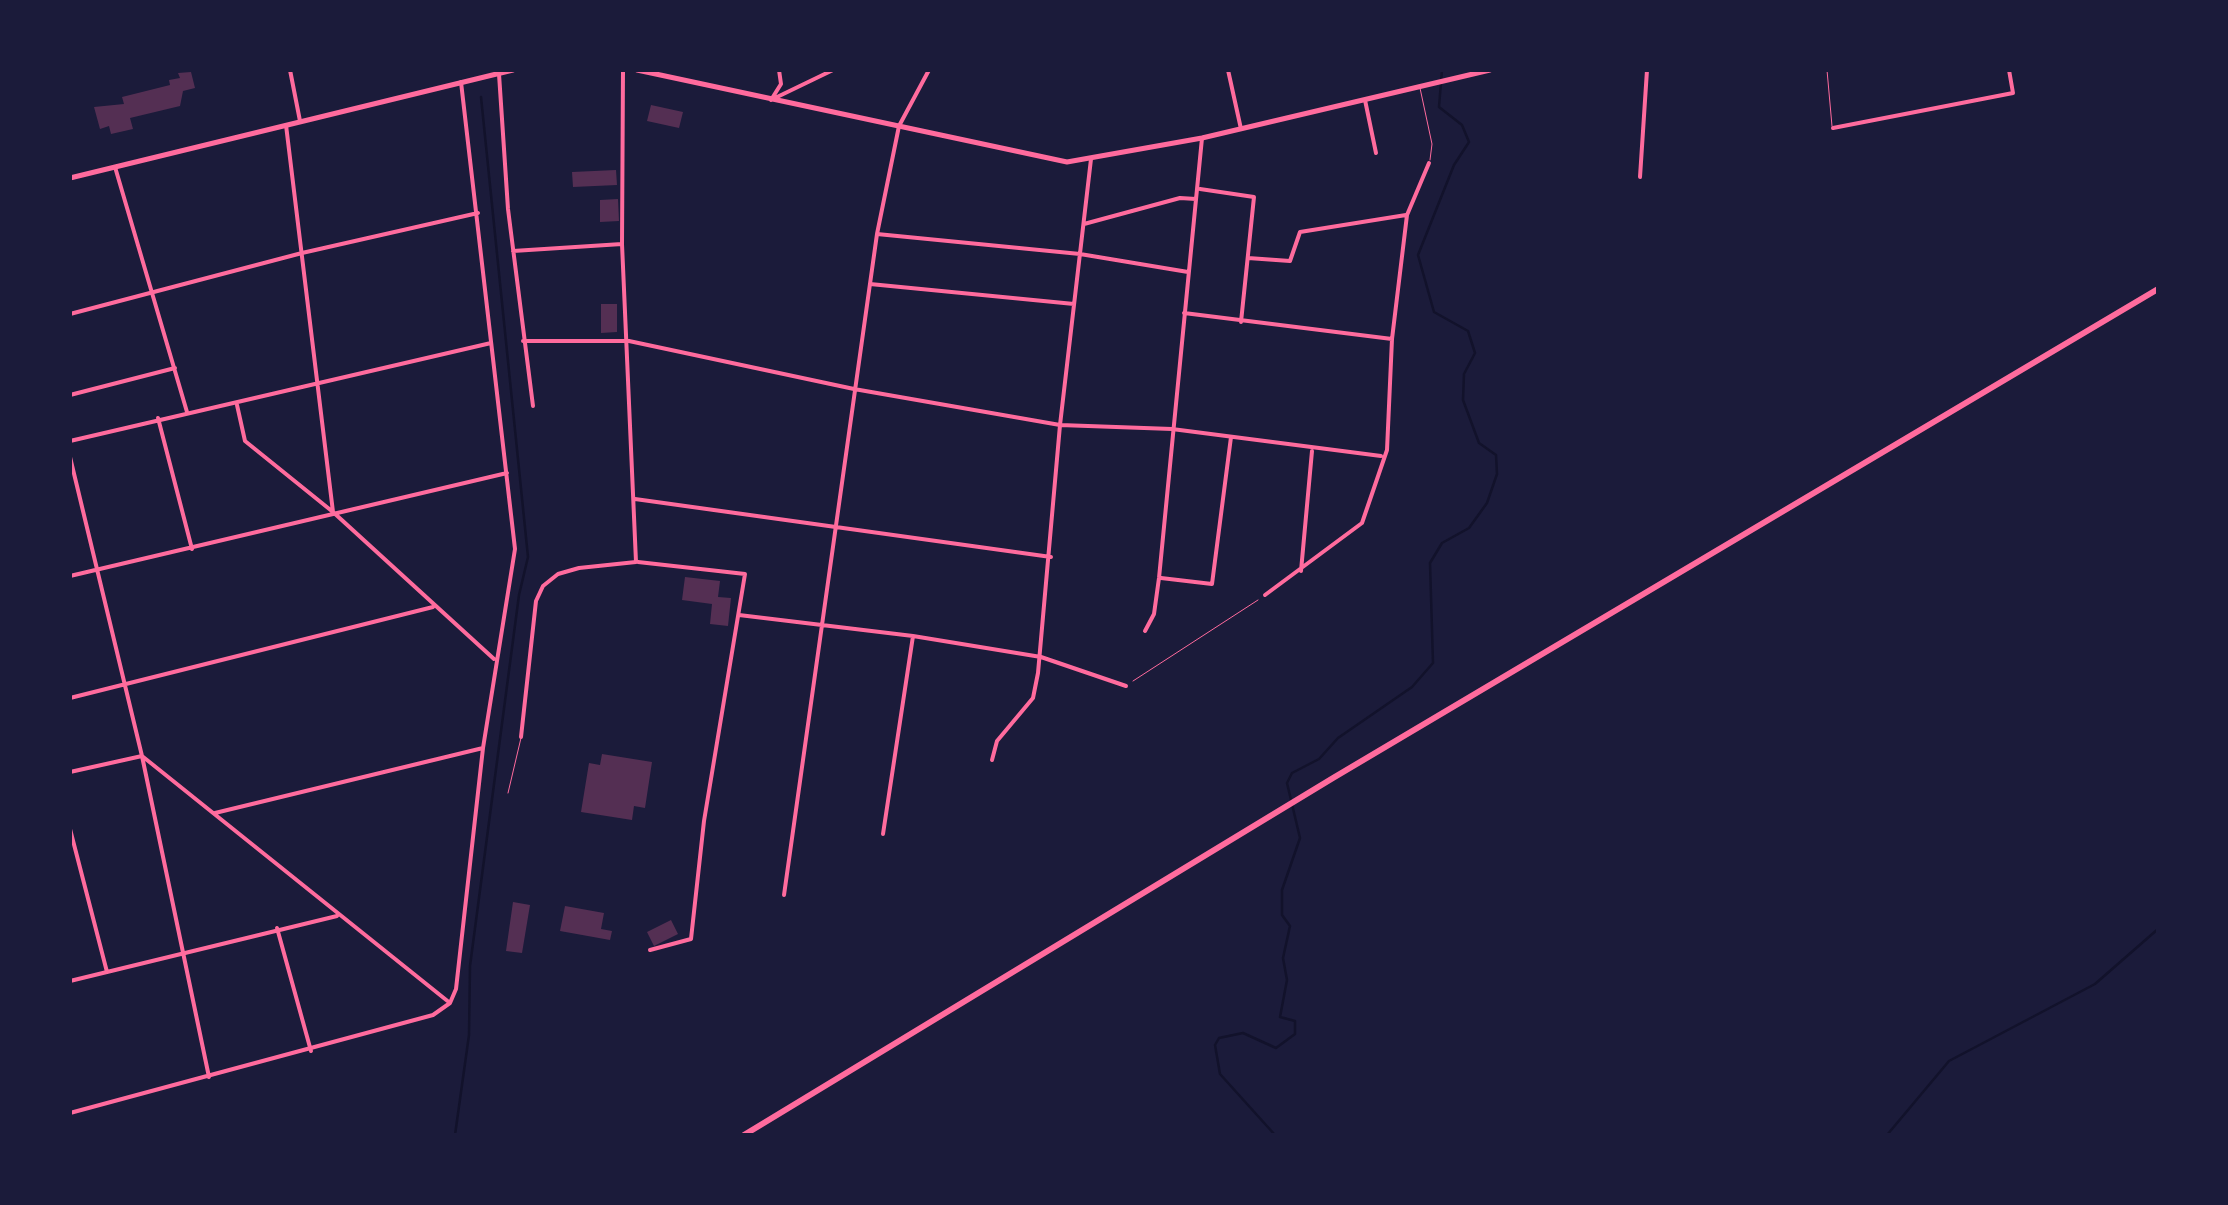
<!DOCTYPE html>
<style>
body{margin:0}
#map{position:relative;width:2228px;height:1205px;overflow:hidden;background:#1b1b3a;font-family:"Source Sans 3",sans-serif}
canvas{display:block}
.frame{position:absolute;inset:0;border:72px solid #1b1b3a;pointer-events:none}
</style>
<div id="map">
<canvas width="2228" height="1205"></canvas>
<div class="frame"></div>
</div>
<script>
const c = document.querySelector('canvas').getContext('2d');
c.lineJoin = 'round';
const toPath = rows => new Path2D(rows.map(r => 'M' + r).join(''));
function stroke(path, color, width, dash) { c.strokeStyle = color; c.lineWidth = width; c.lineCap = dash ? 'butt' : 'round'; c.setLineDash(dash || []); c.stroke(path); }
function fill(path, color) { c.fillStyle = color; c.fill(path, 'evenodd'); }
stroke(toPath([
 [455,1135,469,1035,470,966,519,595,528,557,481,97],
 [1275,1135,1220,1074,1215,1045,1219,1038,1243,1033,1276,1048,1295,1034,1295,1021,1280,1017,1287,980,1283,958,1290,926,1282,915,1282,890,1300,838,1287,783,1292,773,1319,759,1338,738,1412,687,1433,663,1430,563,1442,543,1469,528,1487,503,1497,474,1496,455,1479,443,1463,400,1464,374,1475,353,1468,331,1434,312,1418,255,1454,165,1469,142,1462,125,1439,107,1442,70],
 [1887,1135,1949,1061,2095,984,2158,929]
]), '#12122b', 2.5);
fill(toPath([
 [191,72,195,88,183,91,180,106,130,118,133,129,111,134,109,126,100,129,94,107,124,104,122,97,170,85,169,80,180,78,178,73],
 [651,105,683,112,679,128,647,121],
 [616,170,617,185,573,187,572,172],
 [618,199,619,221,600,222,600,200],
 [601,304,617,304,617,332,601,333],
 [685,577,720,581,718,597,731,598,728,626,710,624,712,604,682,600],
 [602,754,652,762,645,808,634,806,632,820,581,812,589,763,600,765],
 [513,902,530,905,522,953,506,951],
 [565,906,604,913,601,929,612,931,610,940,560,931],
 [671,920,678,934,654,946,647,932]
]), '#542f53');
stroke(toPath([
 [1133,681,1258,600]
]), '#ff6b9d', 1);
stroke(toPath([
 [1827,70,1832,126],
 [1420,88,1432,144,1430,160],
 [508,793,521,738]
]), '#ff6b9d', 1);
stroke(toPath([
 [290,70,300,121],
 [1228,70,1241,129],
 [499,74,508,209,533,406],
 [775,98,833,70],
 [771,100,781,84,779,70],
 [1365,100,1376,153],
 [286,125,333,512],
 [1833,128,2013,93,2009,70],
 [115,167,187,412],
 [1640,177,1647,70],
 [1200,189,1254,197,1241,322],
 [1084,224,1180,198,1196,199],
 [877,234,1080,254,1188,272],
 [513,251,622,244],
 [1248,258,1290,261,1300,232,1406,215],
 [870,284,1074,304],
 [1184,313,1392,339],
 [70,314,302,253,478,213],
 [523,341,629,341,854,389,1060,425,1172,429,1381,456],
 [70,395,175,368],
 [237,405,245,441,333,512,494,659],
 [158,418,192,549],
 [70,441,491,343],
 [70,457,142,756,209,1077],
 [635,499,1051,557],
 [638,562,745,574,704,821,691,939,650,950],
 [1301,571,1312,451],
 [70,576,507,473],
 [1161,578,1212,584,1231,437],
 [1265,595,1362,523,1387,450,1392,339,1407,215,1429,163],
 [739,615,913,636,1041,657,1126,686],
 [1145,631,1154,614,1159,578,1202,138],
 [70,698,433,607],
 [521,737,536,601,543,586,558,574,579,568,636,562,622,244,623,70],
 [992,760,997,741,1033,698,1038,673,1060,425,1091,159],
 [70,772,142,756,450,1003],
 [215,813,483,748],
 [70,829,107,972],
 [883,834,913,636],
 [784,895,877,234,899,126,929,70],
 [277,928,311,1051],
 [70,981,337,916],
 [70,1113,433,1015,450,1003,456,989,483,748,515,549,461,82]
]), '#ff6b9d', 4);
stroke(toPath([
 [637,70,1067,162,1202,138,1490,70],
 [70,178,513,70]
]), '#ff6b9d', 5);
stroke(toPath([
 [744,1135,1333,778,2158,289]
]), '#ff6b9d', 6);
</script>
